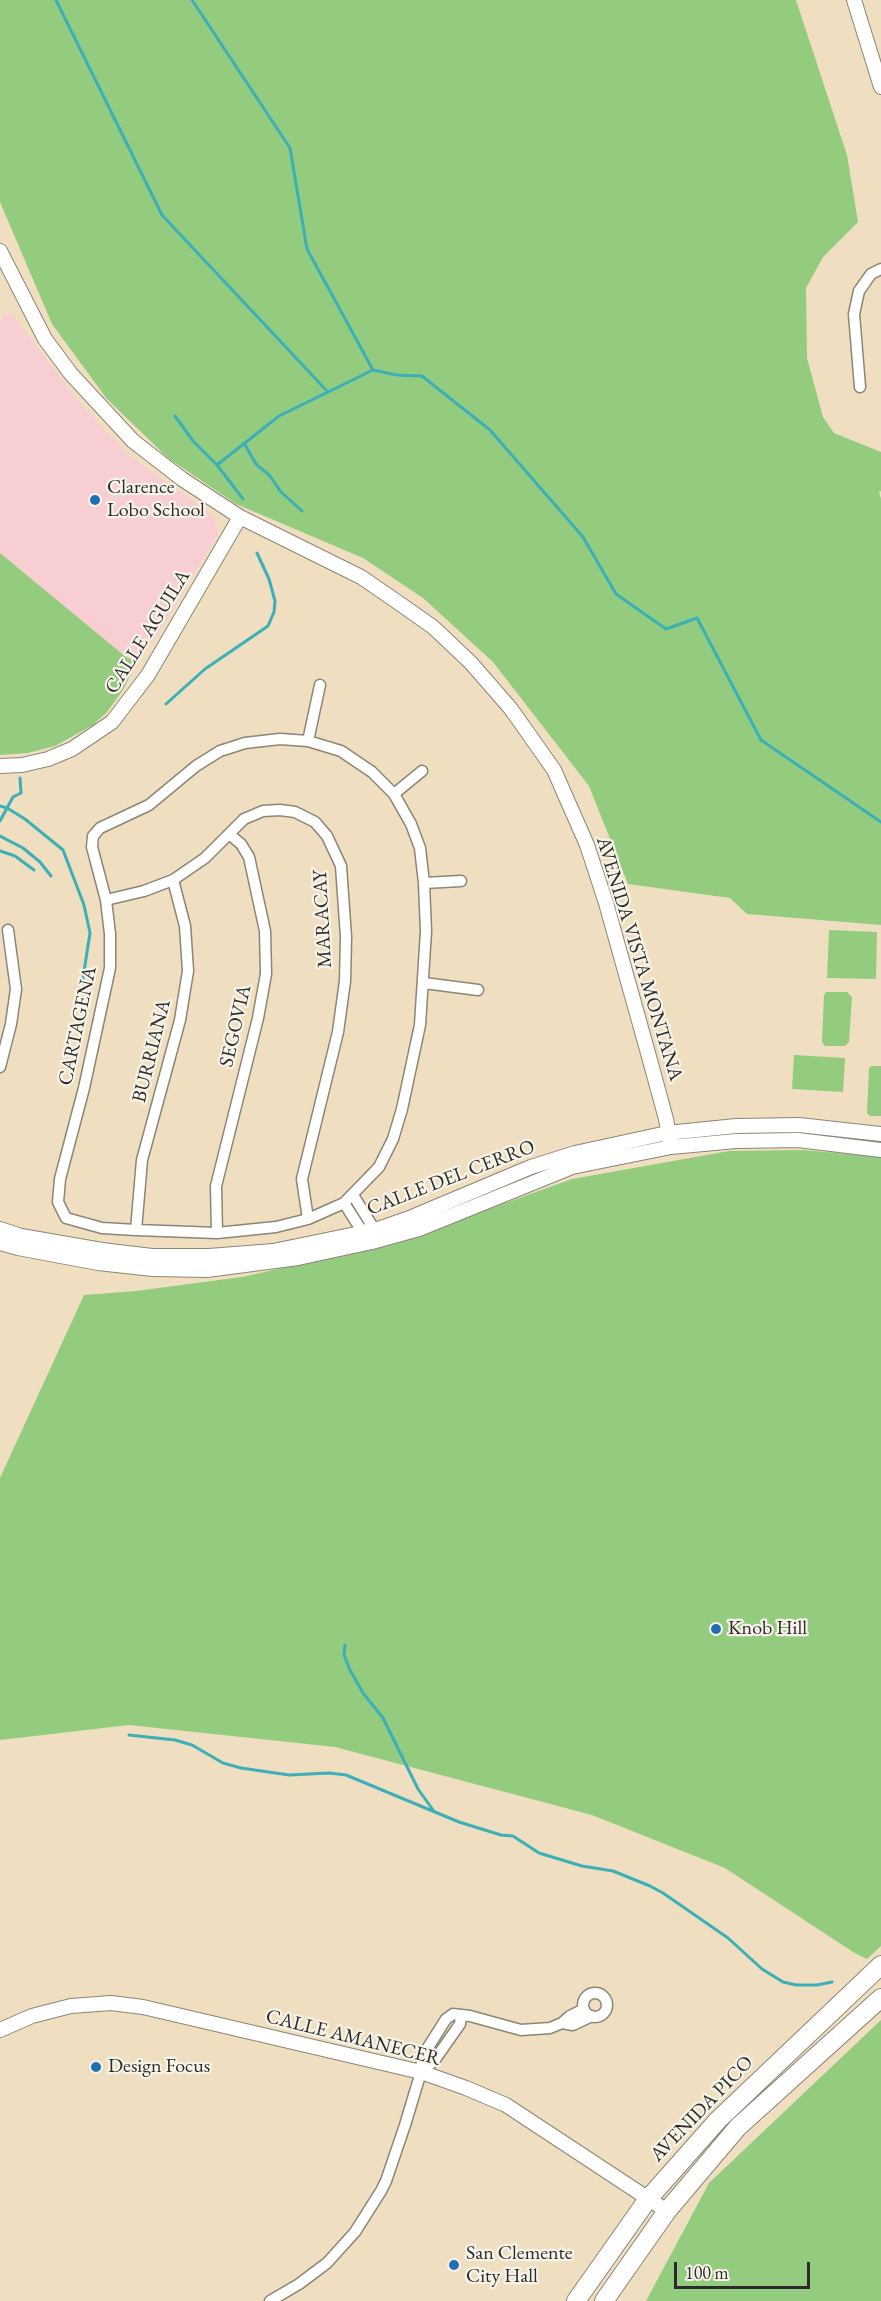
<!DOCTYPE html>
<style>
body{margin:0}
#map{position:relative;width:881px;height:2301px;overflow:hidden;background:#efdfc0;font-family:"EB Garamond",serif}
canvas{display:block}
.scale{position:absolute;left:674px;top:2262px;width:136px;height:27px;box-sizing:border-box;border:3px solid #2b2b2b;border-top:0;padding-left:8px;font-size:18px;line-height:21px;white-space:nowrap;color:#2b2b2b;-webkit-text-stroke:4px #f7f3e8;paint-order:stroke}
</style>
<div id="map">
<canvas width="881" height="2301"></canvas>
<div class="scale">100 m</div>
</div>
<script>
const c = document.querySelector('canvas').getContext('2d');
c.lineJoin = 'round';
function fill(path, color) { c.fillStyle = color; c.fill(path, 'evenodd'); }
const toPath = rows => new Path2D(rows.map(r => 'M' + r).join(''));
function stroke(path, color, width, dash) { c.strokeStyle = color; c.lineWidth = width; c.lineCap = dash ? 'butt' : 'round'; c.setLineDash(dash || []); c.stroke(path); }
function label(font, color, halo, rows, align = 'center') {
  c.font = font + ' "EB Garamond",serif'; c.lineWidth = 4.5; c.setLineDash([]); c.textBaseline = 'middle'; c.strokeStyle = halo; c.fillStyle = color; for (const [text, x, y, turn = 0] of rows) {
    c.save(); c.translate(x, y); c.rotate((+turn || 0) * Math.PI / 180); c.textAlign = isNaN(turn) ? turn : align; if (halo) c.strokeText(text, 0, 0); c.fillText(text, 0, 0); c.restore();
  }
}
fill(toPath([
 [4,314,12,314,81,404,130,456,214,516,218,534,159,633,137,662,126,657,0,553,0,323]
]), '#f7cfd2');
fill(toPath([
 [0,0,796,0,847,155,858,222,823,257,806,288,807,358,823,417,834,433,881,452,881,491,879,492,881,499,881,925,747,914,730,898,628,884,589,786,493,662,423,598,363,558,236,504,168,458,107,399,52,324,0,202],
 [0,553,126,657,137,662,123,690,107,712,93,725,55,746,28,753,0,755],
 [829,930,877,932,876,979,827,978],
 [826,992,847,992,852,997,849,1042,845,1046,825,1046,822,1042,824,995],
 [794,1055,845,1058,843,1092,792,1089],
 [872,1066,881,1066,881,1116,870,1116,867,1113,869,1068],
 [804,1150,881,1157,881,1946,867,1959,853,1952,725,1868,592,1815,335,1747,129,1725,0,1740,0,1478,84,1295,136,1291,242,1277,391,1244,572,1179,729,1151],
 [881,2020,881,2301,646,2301,709,2183]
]), '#94cc7f');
stroke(toPath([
 [56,0,162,215,327,391],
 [192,0,290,148,307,249,373,370],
 [175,416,193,441,217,465,243,499],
 [244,443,256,464,270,476,281,492,302,511],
 [217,465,279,416,373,370,397,375,422,376,490,430,583,537,616,594,666,629,697,618,761,740,881,822],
 [166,704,205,669,268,626,274,612,275,601,269,579,257,553],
 [0,806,7,808,25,819,63,850,84,905,90,933,83,978],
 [0,821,13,797,21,793,20,778],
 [0,836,23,848,40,862,51,876],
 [0,851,15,856,34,870],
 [345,1645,344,1655,350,1670,363,1693,383,1718,418,1789,433,1810],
 [129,1735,175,1740,192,1745,223,1763,241,1768,289,1775,329,1773,346,1775,459,1822,501,1835,513,1836,539,1853,582,1866,613,1871,650,1886,663,1893,728,1938,762,1969,783,1982,796,1985,817,1985,832,1982]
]), '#3dafb6', 3);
const street = toPath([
 [860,387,854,314,859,291,871,274,881,269],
 [280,739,308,741,341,751,372,772,394,794,411,824,420,848,424,883,426,931,420,1025,402,1109,393,1139,379,1167,344,1203,308,1219,276,1227,217,1233,136,1230,102,1228,66,1218,58,1202,60,1179,84,1088,110,968,110,934,106,900,92,847,93,836,100,828,149,805,196,766,220,751,245,743,280,739],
 [308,741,320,685],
 [394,794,422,771],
 [424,883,461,881],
 [106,900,144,891,173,880,205,858,244,819,263,811,280,810,295,812,315,822,327,836,341,866,346,937,345,981,338,1032,302,1179,308,1219],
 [424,983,478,990],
 [0,1067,11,1024,16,989,8,930],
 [353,1195,371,1224,367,1231],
 [344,1203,360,1228,367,1231,369,1235],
 [136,1230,142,1160,180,1020,188,971,185,926,173,880],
 [217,1233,216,1186,258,1018,266,974,265,931,249,857,241,844,229,834],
 '583 2005a12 12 0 1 1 24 0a12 12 0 1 1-24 0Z',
 [562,2023,573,2025,592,2016],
 [421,2072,434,2061,460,2024,461,2015],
 [270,2301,299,2284,327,2263,355,2232,381,2191,386,2181,405,2125,421,2072,422,2057,446,2019,453,2014,470,2016,521,2030,550,2028,562,2023,570,2016,584,2009]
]);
const secondary = toPath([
 [854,0,881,87],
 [0,251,45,339,71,374,133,441,182,479,240,517,361,577,396,601,433,627,471,663,511,709,554,770,587,845,606,903,648,1053,666,1119,671,1147],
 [0,766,22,765,48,759,72,749,112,722,148,675,240,517],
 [0,1229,21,1236,102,1250,152,1256,209,1256,273,1251,375,1230,412,1217,531,1167,575,1153,667,1133,736,1126,799,1125,881,1134],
 [0,1243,18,1248,98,1263,153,1269,207,1270,298,1258,372,1242,419,1229,572,1167,671,1147,736,1141,798,1140,881,1150],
 [0,2030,32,2016,71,2006,111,2003,143,2007,421,2072,466,2088,506,2105,667,2211]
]);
const highway = toPath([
 [576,2301,648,2199,718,2120,881,1965],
 [604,2301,667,2211,738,2127,881,1998]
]);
stroke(street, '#8d8576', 13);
stroke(secondary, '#8d8576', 16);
stroke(highway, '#8d8576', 20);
stroke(street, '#fff', 10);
stroke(secondary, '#fff', 14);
stroke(highway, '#fff', 18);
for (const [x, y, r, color] of [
 [95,500,6,"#1f6fb2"],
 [716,1629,6,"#1f6fb2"],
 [96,2067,6,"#1f6fb2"],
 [454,2265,6,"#1f6fb2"]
]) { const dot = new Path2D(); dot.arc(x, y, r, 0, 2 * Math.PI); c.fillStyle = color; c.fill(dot); stroke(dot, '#f7f3e8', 2); }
label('20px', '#2b2b2b', '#f7f3e8', [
 ["Clarence",107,488],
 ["Lobo School",107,511],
 ["Knob Hill",728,1629],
 ["Design Focus",108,2067],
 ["San Clemente",466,2254],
 ["City Hall",466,2277]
], 'left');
label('20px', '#2b2b2b', '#f7f3e8', [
 ["CALLE AGUILA",148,632,-58],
 ["MARACAY",323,919,-93],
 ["AVENIDA VISTA MONTANA",639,959,73],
 ["CARTAGENA",78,1026,-78],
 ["SEGOVIA",236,1026,-77],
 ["BURRIANA",152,1051,-76],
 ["CALLE DEL CERRO",451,1178,-21],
 ["CALLE AMANECER",353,2038,14],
 ["AVENIDA PICO",702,2109,-46]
]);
</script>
